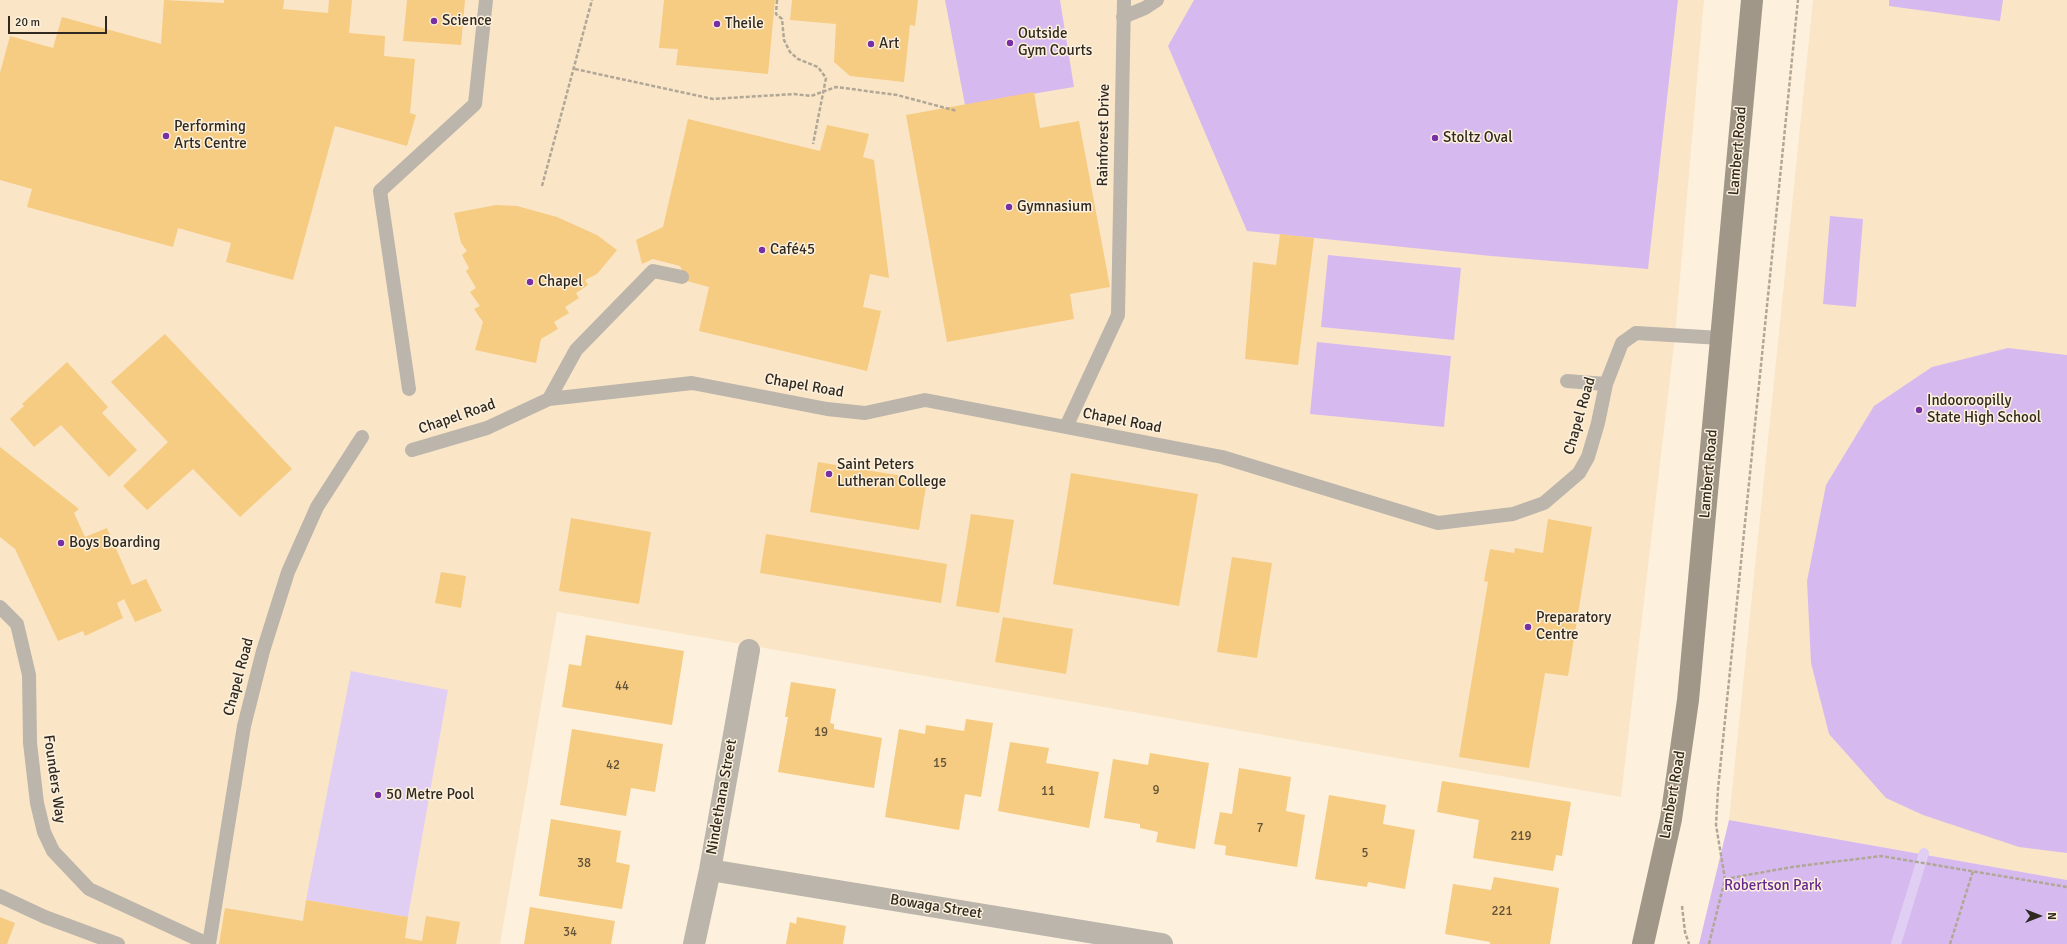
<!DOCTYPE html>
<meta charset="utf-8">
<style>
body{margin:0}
#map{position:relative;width:2067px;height:944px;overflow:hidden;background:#fdf1dd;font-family:Signika,sans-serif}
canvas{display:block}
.north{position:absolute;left:2019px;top:896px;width:40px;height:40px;-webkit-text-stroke:3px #fdf1dd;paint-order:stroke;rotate:90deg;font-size:11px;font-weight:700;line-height:16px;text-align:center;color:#2f2920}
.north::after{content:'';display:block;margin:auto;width:14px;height:18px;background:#2f2920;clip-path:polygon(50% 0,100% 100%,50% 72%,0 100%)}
.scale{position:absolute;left:8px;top:16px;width:99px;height:18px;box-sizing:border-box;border:2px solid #2f2920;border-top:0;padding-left:5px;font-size:12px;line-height:14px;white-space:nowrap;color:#2f2920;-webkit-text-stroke:3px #fdf1dd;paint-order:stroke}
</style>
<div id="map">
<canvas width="2067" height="944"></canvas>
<div class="north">N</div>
<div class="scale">20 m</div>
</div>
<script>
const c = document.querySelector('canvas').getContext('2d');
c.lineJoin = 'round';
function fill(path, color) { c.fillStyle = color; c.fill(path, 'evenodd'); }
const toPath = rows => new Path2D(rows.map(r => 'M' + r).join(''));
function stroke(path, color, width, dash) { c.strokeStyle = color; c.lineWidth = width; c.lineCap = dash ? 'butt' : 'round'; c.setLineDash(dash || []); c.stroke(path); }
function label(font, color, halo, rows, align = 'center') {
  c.font = font + ' Signika,sans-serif'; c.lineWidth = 3; c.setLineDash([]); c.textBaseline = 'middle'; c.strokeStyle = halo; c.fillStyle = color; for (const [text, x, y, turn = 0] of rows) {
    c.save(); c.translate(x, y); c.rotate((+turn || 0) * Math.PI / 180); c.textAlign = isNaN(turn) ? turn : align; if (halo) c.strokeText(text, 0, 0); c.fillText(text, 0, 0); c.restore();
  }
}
fill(toPath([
 [0,0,1704,0,1675,336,1621,797,557,612,500,944,0,944],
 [1813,0,2067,0,2067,880,1729,820]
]), '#fae6c7');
fill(toPath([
 [945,0,1060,0,1074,87,965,105],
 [1194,0,1678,0,1648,269,1491,256,1247,231,1168,46],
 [1889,0,2003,0,2000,21,1889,6],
 [1830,216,1863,219,1856,307,1823,304],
 [1328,255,1461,268,1454,340,1321,327],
 [1317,342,1451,356,1444,427,1310,414],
 [2008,348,2067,355,2067,853,2019,847,1923,815,1886,798,1829,734,1811,663,1807,581,1826,485,1874,406,1932,367],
 [1729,820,2067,880,2067,944,1699,944]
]), '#d6baef');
fill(toPath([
 [351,671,448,690,408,917,306,900]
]), '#e1cff3');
stroke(toPath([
 [1896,944,1924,853]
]), '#e1cff3', 10);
fill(toPath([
 [164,0,224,3,224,0,284,0,283,9,328,13,329,0,352,0,349,33,385,36,384,56,415,59,410,113,416,115,407,146,335,126,293,280,226,262,231,243,178,228,173,247,27,207,32,189,0,180,0,73,10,36,53,48,62,17,161,44],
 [407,0,465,0,461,45,403,41],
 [664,0,775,0,768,74,676,65,678,49,659,48],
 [792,0,918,0,915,26,910,25,904,82,850,76,834,62,836,24,790,20],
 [1034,92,1040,128,1079,121,1110,287,1070,294,1074,319,947,342,906,115],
 [688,119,820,151,827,125,869,134,863,157,874,160,889,278,870,274,863,307,881,311,867,371,699,331,709,287,687,281,680,266,653,259,642,264,636,240,663,227],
 [496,205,517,206,557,217,597,235,617,250,597,274,585,280,588,285,576,293,579,298,565,307,569,313,554,322,558,329,541,339,536,363,475,350,483,322,474,309,480,306,470,292,476,288,466,271,469,268,462,255,467,251,461,243,454,213],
 [1280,234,1314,238,1298,365,1245,359,1253,262,1276,265],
 [165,334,292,469,240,517,193,469,147,510,123,486,168,442,111,382],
 [67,362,108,407,102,413,137,450,109,477,61,425,34,447,10,419,24,406,22,404],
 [0,447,79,509,74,513,85,537,107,528,132,585,146,579,162,611,135,622,124,599,117,603,123,618,85,636,83,631,58,641,15,549,0,537],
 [818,462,927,480,919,530,810,512],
 [1071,473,1198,494,1179,606,1053,584],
 [971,514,1014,520,999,613,956,606],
 [571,518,651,532,639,604,559,591],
 [1548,519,1592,527,1568,676,1545,673,1529,768,1459,757,1488,582,1484,581,1490,549,1514,553,1515,548,1543,553],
 [766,534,947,564,941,603,760,573],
 [1232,557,1272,563,1257,658,1217,652],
 [441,572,466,576,461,608,435,603],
 [1003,617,1073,629,1066,674,995,662],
 [586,635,684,651,672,725,562,707,569,664,581,666],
 [791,682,836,689,830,723,834,724,834,729,882,738,874,788,778,772,788,717,785,717],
 [966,719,993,723,981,797,965,794,959,830,885,817,899,729,925,734,926,725,964,731],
 [572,729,663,744,655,792,631,788,626,816,560,805],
 [1010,742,1049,748,1046,763,1099,772,1089,828,998,811],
 [1150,753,1209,763,1195,849,1156,842,1158,832,1140,828,1140,824,1104,818,1113,759,1148,765],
 [1239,768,1291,777,1286,811,1305,815,1297,867,1225,855,1226,846,1214,844,1220,812,1232,814],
 [1442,781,1571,802,1562,856,1556,855,1553,871,1473,858,1479,820,1437,812],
 [1329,795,1386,805,1383,824,1415,830,1405,889,1368,882,1367,887,1315,879],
 [551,819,621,831,616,862,630,865,622,909,539,896],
 [1494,877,1559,888,1550,944,1490,944,1490,942,1445,934,1453,884,1491,890],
 [306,900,408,917,405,938,422,941,426,916,460,922,456,944,219,944,225,908,303,921],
 [530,907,615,921,611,944,524,944],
 [0,917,15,923,7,944,0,944],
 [797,917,846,926,843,944,786,944,790,922,796,924]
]), '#f6cb82');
stroke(toPath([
 [777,0,776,14,782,19,784,40,790,52,798,59,818,67,826,78,813,144],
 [575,69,713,99,794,94,811,96,836,87,897,95,957,111],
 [542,186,592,0],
 [1725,879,1792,867,1881,856,2067,887],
 [1682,906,1685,932,1689,944],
 [1709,944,1725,879,1716,825,1718,789,1798,0],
 [1950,944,1973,871]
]), '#b1a797', 2.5, [4, 2]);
stroke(toPath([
 [1123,17,1145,8,1157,0],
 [1567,381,1606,384],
 [409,389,380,191,475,104,486,0],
 [549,399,576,350,653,271,682,277],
 [1066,427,1118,315,1124,0],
 [412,450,487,428,549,399,692,383,827,409,865,413,925,400,1222,457,1438,523,1513,514,1544,503,1579,473,1588,457,1598,423,1606,384,1622,343,1636,333,1721,338],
 [0,607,17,624,29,675,30,743,37,803,44,832,53,851,89,889,208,944],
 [0,896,45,917,118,944],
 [209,944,244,726,263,651,288,572,317,507,362,437]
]), '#bcb5ab', 14);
stroke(toPath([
 [710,870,1162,944],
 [694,944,710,870,749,650]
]), '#bcb5ab', 22);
stroke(toPath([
 [1643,944,1671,819,1688,700,1752,0]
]), '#a09788', 22);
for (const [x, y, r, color] of [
 [434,21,4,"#7630a4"],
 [717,24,4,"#7630a4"],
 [1010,43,4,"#7630a4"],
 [871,44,4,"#7630a4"],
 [166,136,4,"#7630a4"],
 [1435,138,4,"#7630a4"],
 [1009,207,4,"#7630a4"],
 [762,250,4,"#7630a4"],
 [530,282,4,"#7630a4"],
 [1919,410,4,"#7630a4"],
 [829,474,4,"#7630a4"],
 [61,543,4,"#7630a4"],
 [1528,627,4,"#7630a4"],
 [378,795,4,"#7630a4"]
]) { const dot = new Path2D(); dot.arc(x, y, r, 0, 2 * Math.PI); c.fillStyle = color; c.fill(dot); stroke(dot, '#fdf1dd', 1.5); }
label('13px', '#615238', null, [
 ["44",622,687],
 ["19",821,733],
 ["15",940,764],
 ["42",613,766],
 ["9",1156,791],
 ["11",1048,792],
 ["7",1260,829],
 ["219",1521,837],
 ["5",1365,854],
 ["38",584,864],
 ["221",1502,912],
 ["34",570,933]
]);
label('15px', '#2f2920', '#fdf1dd', [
 ["Science",442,21],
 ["Theile",725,24],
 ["Outside",1018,34],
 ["Gym Courts",1018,51],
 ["Art",879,44],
 ["Performing",174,127],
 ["Arts Centre",174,144],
 ["Stoltz Oval",1443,138],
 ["Gymnasium",1017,207],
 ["Café45",770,250],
 ["Chapel",538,282],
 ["Indooroopilly",1927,401],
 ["State High School",1927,418],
 ["Saint Peters",837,465],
 ["Lutheran College",837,482],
 ["Boys Boarding",69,543],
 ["Preparatory",1536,618],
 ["Centre",1536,635],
 ["50 Metre Pool",386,795]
], 'left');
label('15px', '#2f2920', '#fdf1dd', [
 ["Rainforest Drive",1104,135,-89],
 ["Lambert Road",1738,151,-85],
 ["Chapel Road",804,386,10],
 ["Chapel Road",1580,416,-74],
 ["Chapel Road",457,417,-19],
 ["Chapel Road",1122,421,11],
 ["Lambert Road",1709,474,-85],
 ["Chapel Road",239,677,-75],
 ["Founders Way",54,779,82],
 ["Lambert Road",1673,795,-80],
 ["Nindethana Street",722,797,-80],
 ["Bowaga Street",936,907,9]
]);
label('15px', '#64288c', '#fdf1dd', [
 ["Robertson Park",1773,886]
]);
</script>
